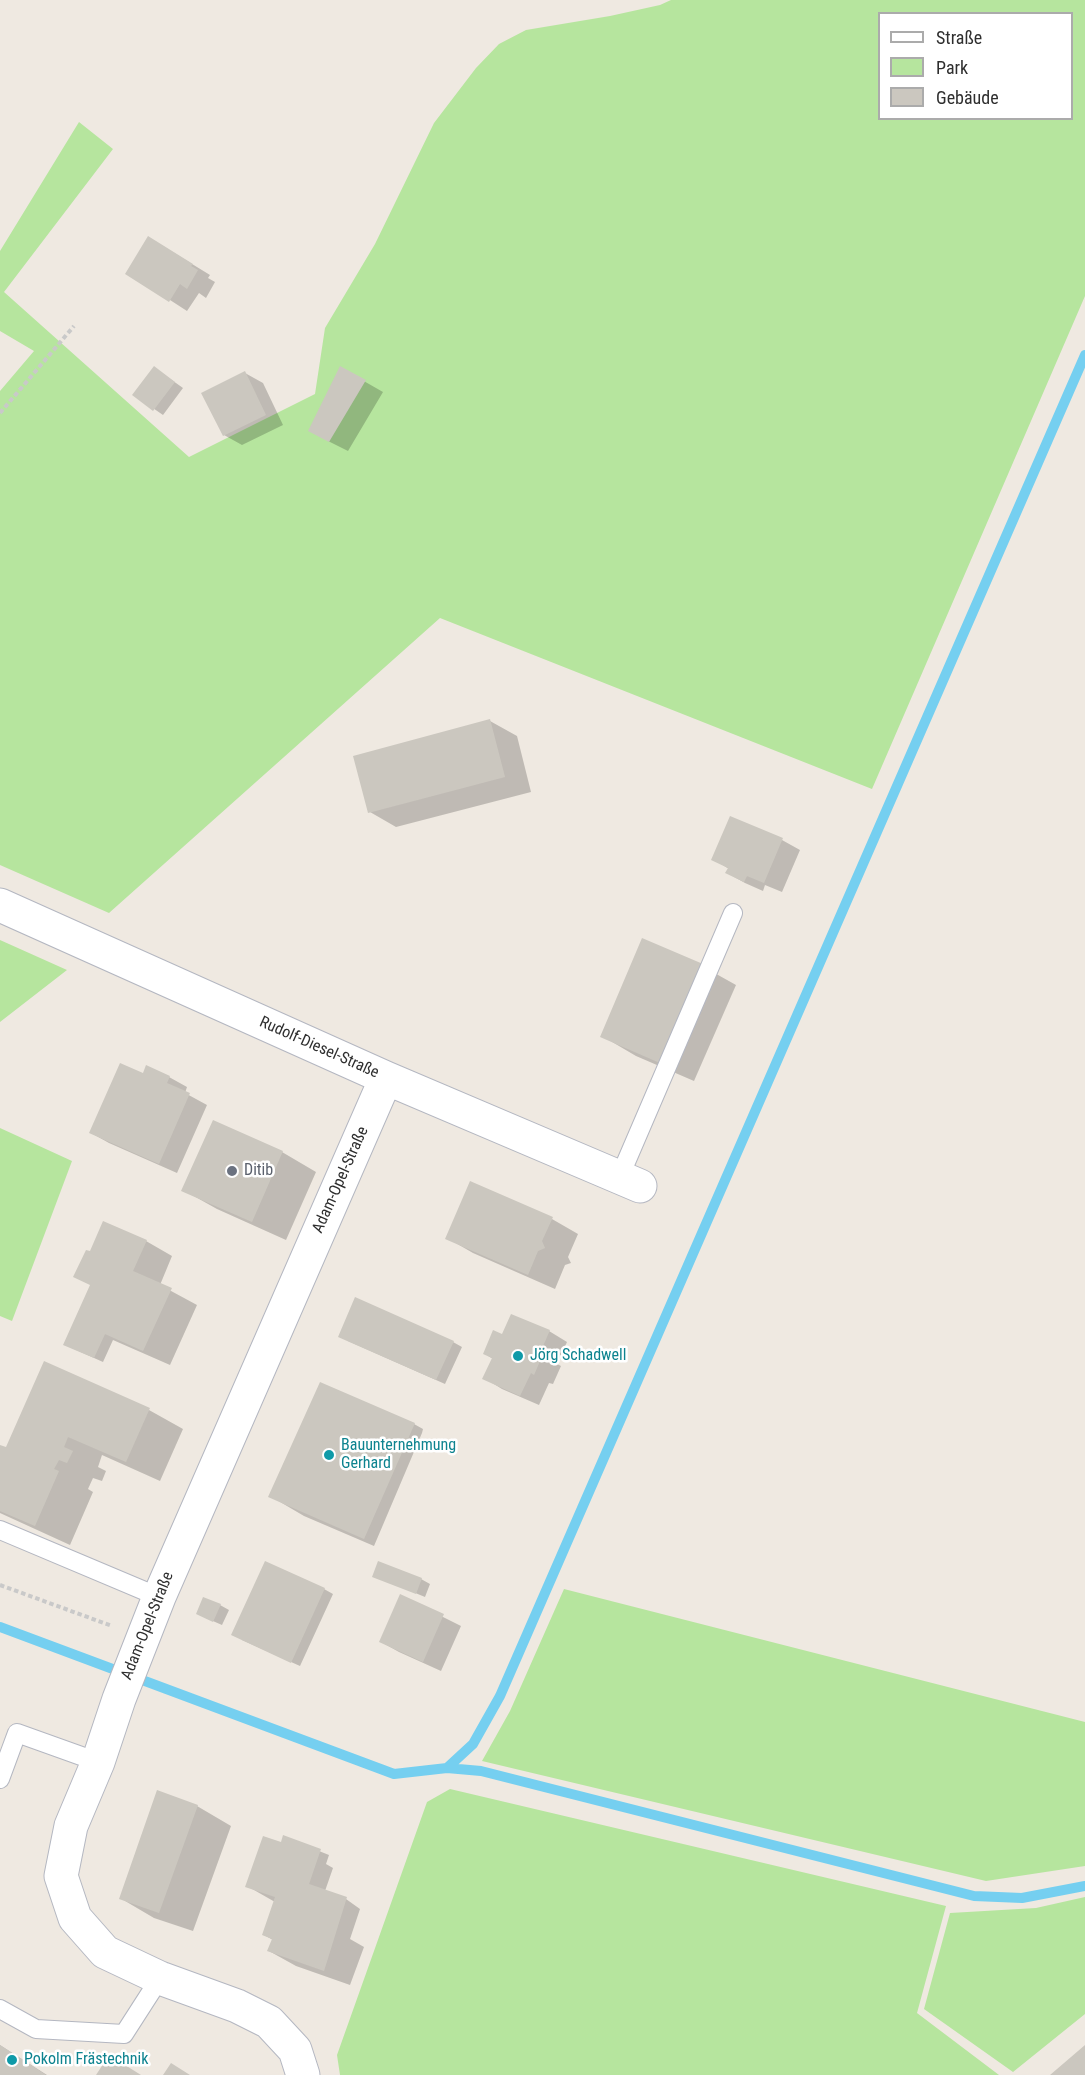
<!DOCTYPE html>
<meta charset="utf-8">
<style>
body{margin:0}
#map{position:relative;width:1085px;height:2075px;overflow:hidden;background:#efe9e1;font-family:"Roboto Condensed",sans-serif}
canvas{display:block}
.legend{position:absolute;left:878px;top:12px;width:195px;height:108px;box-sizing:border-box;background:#fff;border:2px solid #ababab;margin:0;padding:8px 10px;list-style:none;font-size:18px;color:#2e2e2e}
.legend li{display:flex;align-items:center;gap:12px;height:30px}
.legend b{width:30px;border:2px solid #ababab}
</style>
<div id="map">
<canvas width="1085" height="2075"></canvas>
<ul class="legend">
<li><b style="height:8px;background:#fff"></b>Straße</li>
<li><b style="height:16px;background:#b6e59e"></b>Park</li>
<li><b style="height:16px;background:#cbc7bf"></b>Gebäude</li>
</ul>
</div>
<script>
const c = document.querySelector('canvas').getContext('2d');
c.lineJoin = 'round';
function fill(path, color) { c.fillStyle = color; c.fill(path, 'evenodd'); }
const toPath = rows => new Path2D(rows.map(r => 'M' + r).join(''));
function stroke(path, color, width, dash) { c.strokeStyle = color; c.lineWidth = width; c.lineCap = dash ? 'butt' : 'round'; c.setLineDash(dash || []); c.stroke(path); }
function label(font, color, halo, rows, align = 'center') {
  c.font = font + ' "Roboto Condensed",sans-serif'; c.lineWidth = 5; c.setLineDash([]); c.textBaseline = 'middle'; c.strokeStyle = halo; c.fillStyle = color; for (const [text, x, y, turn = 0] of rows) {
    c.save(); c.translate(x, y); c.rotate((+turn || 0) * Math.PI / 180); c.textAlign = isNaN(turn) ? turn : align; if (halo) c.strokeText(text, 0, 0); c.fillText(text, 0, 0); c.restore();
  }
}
fill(toPath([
 [671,0,1085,0,1085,296,872,789,440,618,109,913,0,865,0,391,34,351,0,331,0,251,79,122,113,149,4,292,189,457,315,394,325,328,375,244,434,123,476,68,499,44,526,30,610,16,660,5],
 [880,14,1072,14,1072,118,880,118],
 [0,940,67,970,0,1022],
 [0,1128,72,1161,12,1321,0,1316],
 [564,1589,1085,1722,1085,1866,986,1881,482,1761,510,1711],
 [450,1789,946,1906,917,2013,999,2075,340,2075,337,2055,427,1802],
 [1085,1897,1085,2014,1013,2072,924,2009,950,1913,1036,1908]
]), '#b6e59e');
fill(toPath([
 [166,248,210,275,208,278,215,282,206,298,199,293,187,311,170,300],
 [155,368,183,388,163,415,134,395],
 [341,368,383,392,348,451,328,441],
 [245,373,263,383,283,425,242,445,224,435],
 [490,721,517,736,531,792,396,827,370,812],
 [782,840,800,850,782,892,765,885,763,891,745,883,727,873,729,869,713,859],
 [702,966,736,985,694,1081,636,1056,602,1036],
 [144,1074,169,1077,187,1087,185,1093,207,1105,177,1173,109,1143,91,1133],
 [282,1152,316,1172,286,1240,217,1209,183,1190],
 [552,1219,578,1234,568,1257,571,1263,565,1265,555,1289,473,1253,447,1238],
 [146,1241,172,1256,160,1285,197,1305,170,1365,113,1340,103,1362,65,1345],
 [549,1331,567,1342,557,1364,561,1366,553,1384,549,1383,539,1405,502,1389,484,1378,493,1359,485,1354,503,1336],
 [348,1341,453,1342,462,1347,445,1384],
 [149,1410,183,1429,160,1481,102,1455,98,1467,106,1471,102,1481,93,1478,88,1489,93,1492,70,1545,0,1513,0,1446,6,1449],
 [414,1424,423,1429,422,1433,374,1546,304,1516,270,1496],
 [374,1576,421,1579,430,1584,425,1597],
 [324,1589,333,1594,300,1666,242,1640],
 [401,1596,461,1626,441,1671,399,1652,381,1642],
 [220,1605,229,1610,222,1625,206,1618],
 [197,1806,231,1826,193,1931,154,1918,120,1898],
 [284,1837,329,1855,326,1864,333,1868,325,1891,346,1899,360,1909,350,1939,364,1947,350,1985,296,1966,269,1951,273,1940,264,1935,275,1902,247,1886,282,1844],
 [0,2045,47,2075,0,2075]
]), '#0003');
stroke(toPath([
 [0,1627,394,1774,447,1768,473,1744,500,1696,1085,355],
 [447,1768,481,1771,974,1896,1022,1898,1085,1886]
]), '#75cff0', 10);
fill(toPath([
 [148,236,193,264,191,266,198,270,187,289,180,284,169,302,125,274],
 [154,366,175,382,153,411,132,395],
 [340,366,366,380,329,442,308,431],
 [245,371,266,415,223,436,201,393],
 [490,719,505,777,368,813,353,756],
 [730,816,783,838,764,883,747,876,744,882,725,873,728,868,711,860],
 [642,938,703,964,660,1063,600,1037],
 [120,1063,143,1073,146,1065,170,1076,167,1083,190,1093,159,1164,89,1133],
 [213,1120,283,1151,252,1222,181,1191],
 [470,1181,553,1217,542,1241,545,1248,538,1251,528,1275,445,1239],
 [103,1221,147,1240,133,1271,172,1288,143,1351,105,1334,94,1358,63,1345,90,1285,73,1277,86,1250,90,1251],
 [355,1297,454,1341,436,1380,338,1337],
 [511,1314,550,1330,540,1353,543,1354,534,1375,531,1373,520,1396,482,1379,492,1358,483,1354,493,1330,502,1334],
 [44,1361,150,1408,126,1462,68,1437,64,1447,73,1451,67,1463,59,1460,54,1469,59,1471,35,1526,0,1511,0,1445,6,1447],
 [320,1382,415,1423,364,1539,268,1497],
 [265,1561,325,1588,291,1663,231,1635],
 [378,1561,422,1578,416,1594,372,1577],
 [400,1594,444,1614,423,1662,379,1642],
 [203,1597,221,1604,213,1622,196,1614],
 [157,1790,198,1805,159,1913,119,1899],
 [283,1835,321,1849,309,1884,347,1897,324,1971,267,1951,272,1939,262,1935,275,1897,245,1887,263,1836,281,1842],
 [0,2045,46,2075,0,2075],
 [1085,2045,1085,2075,1050,2075],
 [109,2055,141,2075,96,2075],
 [171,2063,190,2075,163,2075]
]), '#cbc7bf');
const lane = toPath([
 [620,1176,733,913],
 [0,1530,159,1597],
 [0,1779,17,1733,98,1762],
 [0,2009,36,2029,124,2034,160,1978]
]);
const street = toPath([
 [0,905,386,1078,640,1186],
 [303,2075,295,2050,269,2022,237,2006,160,1978,105,1952,75,1918,61,1876,71,1826,98,1762,119,1699,159,1597,386,1078]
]);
stroke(lane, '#b4b7c1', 20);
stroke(street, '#b4b7c1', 35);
stroke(toPath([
 [0,413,74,326],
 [0,1585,112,1626]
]), '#c9c9c9', 4, [4.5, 3]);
stroke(lane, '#fff', 18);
stroke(street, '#fff', 33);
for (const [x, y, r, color] of [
 [232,1171,6,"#6b7280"],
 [518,1356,6,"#0f9aa8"],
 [329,1455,6,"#0f9aa8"],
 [12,2060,6,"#0f9aa8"]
]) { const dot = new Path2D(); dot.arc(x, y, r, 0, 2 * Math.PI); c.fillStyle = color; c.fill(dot); stroke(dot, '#fff', 2); }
label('16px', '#2e2e2e', '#fff', [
 ["Rudolf-Diesel-Straße",319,1048,24],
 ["Adam-Opel-Straße",341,1180,-66],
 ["Adam-Opel-Straße",148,1626,-68]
]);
label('16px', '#5b616d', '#fff', [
 ["Ditib",244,1171]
], 'left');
label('16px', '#0d838f', '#fff', [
 ["Jörg Schadwell",530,1356],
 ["Bauunternehmung",341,1446],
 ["Gerhard",341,1464],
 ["Pokolm Frästechnik",24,2060]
], 'left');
</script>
